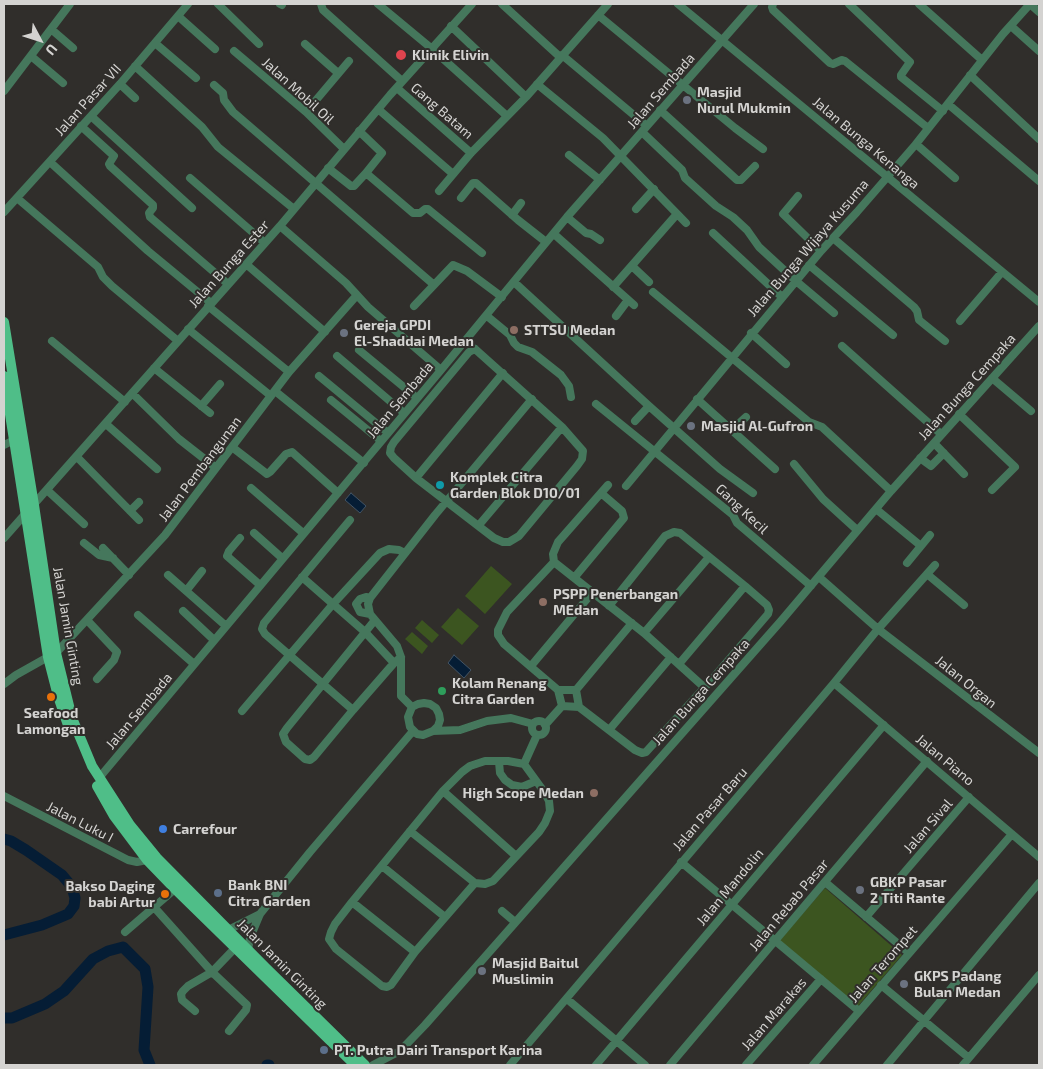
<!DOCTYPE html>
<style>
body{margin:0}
#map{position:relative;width:1043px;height:1069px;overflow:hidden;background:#302e2b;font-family:"Exo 2",sans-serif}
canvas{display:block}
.frame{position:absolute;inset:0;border:5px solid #d4d3d1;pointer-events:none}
.north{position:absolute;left:15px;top:15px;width:50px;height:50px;-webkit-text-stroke:4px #302e2b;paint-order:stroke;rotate:130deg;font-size:14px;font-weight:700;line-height:20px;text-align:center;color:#d4d3d1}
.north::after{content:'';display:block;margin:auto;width:18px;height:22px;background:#d4d3d1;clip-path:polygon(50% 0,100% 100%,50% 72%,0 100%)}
</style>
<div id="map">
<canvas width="1043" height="1069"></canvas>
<div class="frame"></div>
<div class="north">U</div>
</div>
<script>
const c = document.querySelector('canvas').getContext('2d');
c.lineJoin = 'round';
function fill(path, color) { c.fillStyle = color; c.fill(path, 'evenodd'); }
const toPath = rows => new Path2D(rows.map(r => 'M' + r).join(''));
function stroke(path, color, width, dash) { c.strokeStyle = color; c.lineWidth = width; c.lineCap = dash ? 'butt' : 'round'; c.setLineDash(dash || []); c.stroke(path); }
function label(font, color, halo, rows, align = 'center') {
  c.font = font + ' "Exo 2",sans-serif'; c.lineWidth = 4; c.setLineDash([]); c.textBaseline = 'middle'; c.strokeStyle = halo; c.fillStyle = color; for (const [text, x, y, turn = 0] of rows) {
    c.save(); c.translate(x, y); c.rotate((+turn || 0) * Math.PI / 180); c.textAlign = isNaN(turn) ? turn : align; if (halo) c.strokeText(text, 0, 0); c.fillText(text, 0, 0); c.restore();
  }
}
fill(toPath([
 [491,566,512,584,485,614,465,596],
 [458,608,479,626,462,645,441,627],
 [422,620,439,635,432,643,415,628],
 [412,632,428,646,422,654,405,639],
 [825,888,902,955,858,1006,779,941]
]), '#3c5520');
const water = toPath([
 [351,493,366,506,360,513,345,500,351,493],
 [454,655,471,670,464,678,448,663,454,655]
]);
fill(water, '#051d35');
stroke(water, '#435464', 1);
stroke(toPath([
 [4,839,11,841,26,850,62,875,72,887,75,898,74,906,68,914,42,925,4,935],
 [4,1018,12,1018,45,1004,64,991,93,959,108,951,123,947,145,969,148,987,144,1050,150,1065],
 [267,1065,269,1065]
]), '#051d35', 11);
stroke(toPath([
 [218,4,259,44],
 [280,4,282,5],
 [321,4,323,10,402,81],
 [378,4,431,48,507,116],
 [502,4,560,57],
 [678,4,1039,302],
 [773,4,772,7,773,10,830,63,833,64,842,60,845,61,928,128],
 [849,4,910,62,901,75,901,77,943,111],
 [919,4,982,60],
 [1030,4,1039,12],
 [598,15,735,128,763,149],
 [178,16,215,49],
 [451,26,526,97],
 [1011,26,1039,51],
 [51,29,73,48],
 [155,43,196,78],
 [305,44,338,73],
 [234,51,306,112,344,149],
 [562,55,647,126],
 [31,56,63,83],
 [135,66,202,127,218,147,294,209],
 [970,75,1039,139],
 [120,84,135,98],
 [537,84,603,138,686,223],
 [214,85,223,93,224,100,233,112,433,284],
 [397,88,471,153],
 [4,91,70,4],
 [948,104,1039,181],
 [378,109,453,174],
 [660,110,737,180,741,180,755,166],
 [306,112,349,61],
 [91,116,192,208],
 [81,126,114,156,109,164,110,166,153,205,153,208,149,213,150,217,228,284],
 [359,131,382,153,366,173],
 [642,132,682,170,685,178,716,206,733,217,747,230,759,247,796,281,834,313],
 [916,144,955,178],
 [569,155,600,180],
 [50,162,148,251,211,303],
 [328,168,351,186,354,186,366,173,413,213,420,213,425,209,428,209,482,253],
 [190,178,265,243],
 [439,191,471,153,526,97,608,4],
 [798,196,783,214,821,251],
 [17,198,98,267,103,277,112,286,178,341],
 [461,198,473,183,476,183,518,220,546,242],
 [636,209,654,189],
 [4,212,120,84,188,4],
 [512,215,521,203],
 [567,217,586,233,591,234,600,240],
 [280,226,346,283,368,307,441,370],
 [713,233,782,297],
 [554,234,634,305],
 [833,238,914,307,917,311,919,320,945,341],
 [246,264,325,332],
 [809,265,893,335],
 [632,266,649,282],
 [514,282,649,406,720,469,753,493],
 [613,287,677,214],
 [653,292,809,422,822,427,891,491],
 [208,306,289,372],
 [414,306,453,265,467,271,502,297],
 [487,316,510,335,514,343,518,347,532,352,561,375,569,386,571,397],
 [616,316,628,300],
 [960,321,1002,272],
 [188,329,271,396],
 [751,333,786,364],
 [52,341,125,402],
 [842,346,941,434],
 [475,349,562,427,583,451,582,459,577,466,519,536,509,542,503,542,494,538,416,478,394,458,390,453,391,447,394,442,469,352,475,349],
 [359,350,417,398],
 [337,356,404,413],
 [154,368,210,413],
 [319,376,388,433],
 [992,378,1031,411],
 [275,391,364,463],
 [132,393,179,439,216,468],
 [697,399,775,469],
 [331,400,381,441],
 [596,404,733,515,737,523,811,586],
 [201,406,220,384],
 [959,414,1015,467,992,490],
 [635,421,649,406],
 [106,424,157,469],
 [732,430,746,417],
 [934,443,964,474],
 [4,445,14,440],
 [232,447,267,474,270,472,286,454,292,452,338,493],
 [77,457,139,520],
 [920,458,931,466,944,453],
 [794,464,823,499,857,530],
 [416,478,503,373],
 [608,485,558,542,553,554,554,562,644,633,705,688],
 [626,486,821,251,857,212,916,144,1003,34,1030,4],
 [251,488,303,533],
 [47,490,84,524],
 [876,509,921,546],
 [130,511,139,502],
 [350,520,264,623,262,629,265,634,353,710],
 [479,525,562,427],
 [254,533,282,558],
 [4,538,280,226,390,95,472,4],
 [240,538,229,551,227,556,260,585],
 [84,543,99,555,113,558],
 [103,548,129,575],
 [554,562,507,612,498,630,498,635,504,644,558,690],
 [907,563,930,535],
 [927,574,964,605],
 [168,575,226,626],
 [302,577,365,632,394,663],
 [819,577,878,629,1039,753],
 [574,578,624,518,622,511,601,493],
 [186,591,202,571],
 [183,611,214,640],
 [370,614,360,612,356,604,360,599,366,597,370,598],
 [138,615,194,664],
 [87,620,117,652,114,660,97,679],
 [375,620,287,728,283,734,286,742,305,759,310,760,314,757,353,710,394,663,401,657],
 [644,633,709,557],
 [56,653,165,535,289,372,357,295],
 [679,664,745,586],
 [531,666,592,593],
 [834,683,1039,857],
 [4,684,16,675,48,657],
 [562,706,579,707,576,690,632,623],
 [562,706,558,690,576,690],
 [412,707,401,696,401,657,397,646,370,614,368,604,370,598,435,515,532,399],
 [579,707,635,750,642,753,646,752,714,677,768,614,769,610,767,605,745,586,680,533,674,532,665,536,609,606],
 [242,711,333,604,380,553,389,549,399,550,405,553],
 '532 728a7 7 0 1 1 14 0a7 7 0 1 1-14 0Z',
 [545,725,562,706],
 [609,730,671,657],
 [433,731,438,726,440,720,439,714,436,708,430,704,424,703,418,704,412,707,408,717,410,727,417,734,423,735,433,731,460,730,487,721,511,718,533,724],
 [499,762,500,773,505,780,512,785,522,787,536,781],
 [99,778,441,370,567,217,754,4],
 [443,791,516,856],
 [4,796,128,860,137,862,147,860],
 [410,831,475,883,485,884,493,881,539,832,545,823,550,811,549,801,545,793,524,764,537,735],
 [681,862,859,1011],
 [382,866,445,917],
 [825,882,909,953],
 [475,883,415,952,391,985,387,987,382,986,336,949,329,939,331,932,335,924,352,902,443,791,462,772,470,766,485,761,508,761,524,764],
 [352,902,415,952],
 [154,907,212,972,247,1005,246,1010,229,1031],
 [502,911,515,922],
 [866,917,969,797],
 [125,932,175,889],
 [224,932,260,914],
 [246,953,248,950,250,938,260,914,310,852,413,731],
 [881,985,969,1058],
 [567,999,645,1065],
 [195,1011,182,1000,181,994,183,991,188,986,212,972,235,948],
 [373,1065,400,1051,425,1025,781,621,891,491,1039,326],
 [510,1065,834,683,878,629,935,565],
 [596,1065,884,725],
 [670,1065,927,761],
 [746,1065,821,979],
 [813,1065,1012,834],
 [887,1065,1039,883],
 [963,1065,1039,975]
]), '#45775c', 8);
stroke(toPath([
 [4,322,34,505,56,653,72,718,92,766,130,825,157,858,265,967,365,1065],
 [4,376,48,657,58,696,69,728],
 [97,786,114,816,147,860,175,889,355,1065]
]), '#4fbe88', 10);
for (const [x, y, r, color] of [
 [401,55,6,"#e0444e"],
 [687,100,5,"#6b7280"],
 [514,330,5,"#8d6e63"],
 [344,333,5,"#6b7280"],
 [691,426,5,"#6b7280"],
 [440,485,5,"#0f9aa8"],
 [543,602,5,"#8d6e63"],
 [442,691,5,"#2e9e5b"],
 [51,697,5,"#e8710a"],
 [594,793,5,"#8d6e63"],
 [163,829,5,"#3f7fe0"],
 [860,890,5,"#6b7280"],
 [218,893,5,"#5c6f8a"],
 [165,894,5,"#e8710a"],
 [482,971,5,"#6b7280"],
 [904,984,5,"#6b7280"],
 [324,1050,5,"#5c6f8a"]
]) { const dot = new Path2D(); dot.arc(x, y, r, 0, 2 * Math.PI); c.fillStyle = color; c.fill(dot); stroke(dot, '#302e2b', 2); }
label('bold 14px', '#d4d3d1', '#302e2b', [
 ["Klinik Elivin",412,55],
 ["Masjid",697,92],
 ["Nurul Mukmin",697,108],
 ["Gereja GPDI",354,325],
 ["El-Shaddai Medan",354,341],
 ["STTSU Medan",524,330],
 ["Masjid Al-Gufron",701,426],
 ["Komplek Citra",450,477],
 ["Garden Blok D10/01",450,493],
 ["PSPP Penerbangan",553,594],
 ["MEdan",553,610],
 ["Kolam Renang",452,683],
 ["Citra Garden",452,699],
 ["Seafood",51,713,"center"],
 ["Lamongan",51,729,"center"],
 ["High Scope Medan",584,793,"right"],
 ["Carrefour",173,829],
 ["GBKP Pasar",870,882],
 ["2 Titi Rante",870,898],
 ["Bank BNI",228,885],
 ["Citra Garden",228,901],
 ["Bakso Daging",155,886,"right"],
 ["babi Artur",155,902,"right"],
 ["Masjid Baitul",492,963],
 ["Muslimin",492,979],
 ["GKPS Padang",914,976],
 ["Bulan Medan",914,992],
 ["PT. Putra Dairi Transport Karina",334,1050]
], 'left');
label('14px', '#d4d3d1', '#302e2b', [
 ["Jalan Mobil Oil",298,91,42],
 ["Jalan Sembada",661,91,-49],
 ["Jalan Pasar VII",88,100,-48],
 ["Gang Batam",442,111,41],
 ["Jalan Bunga Kenanga",866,143,40],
 ["Jalan Bunga Wijaya Kusuma",808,248,-49],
 ["Jalan Bunga Ester",229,264,-48],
 ["Jalan Bunga Cempaka",967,387,-48],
 ["Jalan Sembada",400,400,-50],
 ["Jalan Pembangunan",200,469,-53],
 ["Gang Kecil",742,509,43],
 ["Jalan Jamin Ginting",68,626,80],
 ["Jalan Organ",966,682,39],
 ["Jalan Bunga Cempaka",701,692,-48],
 ["Jalan Sembada",139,711,-50],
 ["Jalan Piano",945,760,40],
 ["Jalan Pasar Baru",710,809,-49],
 ["Jalan Luku I",80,822,27],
 ["Jalan Sival",928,826,-49],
 ["Jalan Mandolin",730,887,-50],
 ["Jalan Rebab Pasar",789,905,-50],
 ["Jalan Jamin Ginting",282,964,45],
 ["Jalan Terompet",883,964,-49],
 ["Jalan Marakas",774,1014,-49]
]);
</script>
